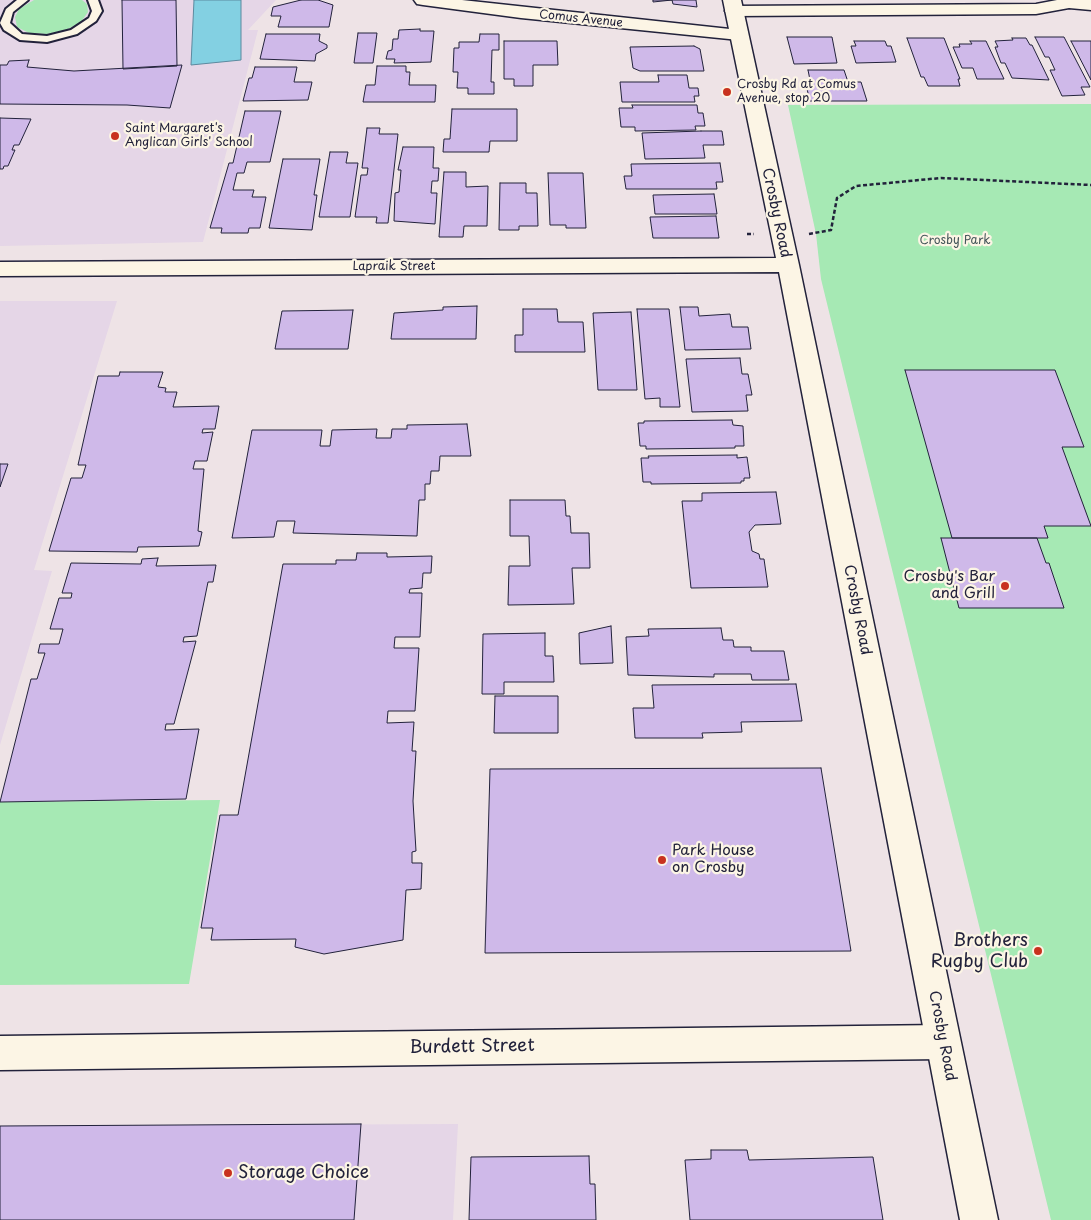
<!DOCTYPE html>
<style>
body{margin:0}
canvas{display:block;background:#eee3e6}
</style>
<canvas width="1091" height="1220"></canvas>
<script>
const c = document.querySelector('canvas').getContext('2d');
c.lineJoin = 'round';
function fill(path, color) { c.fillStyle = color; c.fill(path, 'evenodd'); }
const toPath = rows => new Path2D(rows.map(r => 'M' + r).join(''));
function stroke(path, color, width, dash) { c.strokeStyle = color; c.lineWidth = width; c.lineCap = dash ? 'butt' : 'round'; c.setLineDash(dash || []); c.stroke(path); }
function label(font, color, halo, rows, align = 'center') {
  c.font = font + ' "Playpen Sans",sans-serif'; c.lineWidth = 4.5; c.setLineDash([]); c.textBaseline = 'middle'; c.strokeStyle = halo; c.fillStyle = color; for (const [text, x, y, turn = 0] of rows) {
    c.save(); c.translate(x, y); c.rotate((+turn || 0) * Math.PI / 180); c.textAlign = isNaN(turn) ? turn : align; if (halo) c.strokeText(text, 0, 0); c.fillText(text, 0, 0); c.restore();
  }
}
fill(toPath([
 [0,0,276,0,248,30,258,30,203,242,0,246],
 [0,301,117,301,34,570,52,571,0,745],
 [458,1124,453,1220,0,1220,0,1126]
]), '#e5d6e7');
fill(toPath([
 [34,0,82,0,87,4,88,12,81,22,66,30,47,34,29,33,17,27,15,17,19,9],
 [1091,104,1091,1220,1051,1220,821,279,816,234,788,105],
 [220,800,189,984,0,985,0,802]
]), '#a6e9b4');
const water = toPath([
 [194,0,241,0,241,60,191,65,194,0]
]);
fill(water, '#83d0e2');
stroke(water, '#5c8a9f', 1);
const building = toPath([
 [122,0,176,0,177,66,123,69,122,0],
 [301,0,318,0,333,5,329,27,278,27,281,16,271,16,273,7,301,0],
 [653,0,696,0,697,7,673,4,672,0,653,2,653,0],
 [420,29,420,31,434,31,431,62,394,63,395,59,386,59,388,51,392,50,393,39,398,39,399,30,420,29],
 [358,33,377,33,373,63,354,63,358,33],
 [266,34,320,34,319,41,327,45,327,48,316,54,315,61,260,59,266,34],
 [480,34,499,34,499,50,492,50,491,82,494,82,494,94,468,94,468,88,457,88,458,72,453,72,454,48,459,48,459,42,479,42,480,34],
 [787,37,832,37,837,63,794,64,787,37],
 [1035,37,1064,37,1090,87,1081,87,1085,95,1062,96,1050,70,1055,70,1049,57,1045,57,1035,37],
 [907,38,944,38,960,79,958,79,960,86,928,86,924,77,921,77,907,38],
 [1012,38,1026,38,1030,45,1032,45,1049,80,1012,78,1005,63,1001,63,995,47,998,47,995,41,1013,40,1012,38],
 [504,41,557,41,558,65,533,65,533,86,514,86,514,79,504,79,504,41],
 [854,41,885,41,887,46,891,46,896,62,856,63,851,46,856,46,854,41],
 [970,41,986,41,1004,79,977,79,973,68,962,68,953,47,960,47,959,44,972,44,970,41],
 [1071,41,1091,41,1091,80,1071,41],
 [694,46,700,49,704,71,640,71,633,68,630,47,694,46],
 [29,60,27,67,74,71,182,65,170,108,127,105,0,104,0,65,7,65,9,61,29,60],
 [377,66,406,66,406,72,410,72,409,85,436,85,435,102,363,102,366,85,375,85,377,66],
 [255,67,297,67,294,82,312,82,308,100,243,101,249,78,252,78,255,67],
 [808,70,844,70,848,82,861,82,867,101,810,101,806,85,811,85,808,70],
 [658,75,687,75,689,88,698,88,699,96,694,96,695,102,622,102,620,82,659,82,658,75],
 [632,105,697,105,698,113,703,113,705,126,695,126,696,130,635,131,635,127,621,127,619,108,633,108,632,105],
 [452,109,517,109,517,141,490,141,489,152,443,152,444,139,450,139,452,109],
 [245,111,281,111,270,162,247,162,244,173,237,173,233,190,254,190,252,197,266,197,260,228,249,228,248,233,221,233,222,228,210,228,229,163,233,163,245,111],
 [0,118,31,119,19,145,14,145,12,150,15,150,8,166,4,166,3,169,0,169,0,118],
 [367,128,380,128,379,134,398,134,388,223,376,223,377,217,355,217,361,175,367,175,368,168,362,168,367,128],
 [701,131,722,131,724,145,703,145,705,158,645,159,642,133,701,131],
 [403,147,434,147,433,168,439,168,438,181,432,181,431,193,437,193,435,224,394,221,395,193,399,192,401,170,398,170,403,147],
 [330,152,348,152,346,163,358,163,350,217,319,217,330,152],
 [283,159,320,159,314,195,317,195,312,230,269,228,283,159],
 [720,163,723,182,716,182,717,189,626,189,624,176,632,176,631,164,720,163],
 [444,172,466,172,466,187,488,186,487,226,464,226,463,237,439,237,444,172],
 [548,173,583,173,586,228,566,228,566,225,550,225,548,173],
 [500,183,526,183,526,193,537,193,538,226,519,226,519,230,499,230,500,183],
 [714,194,717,214,655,214,653,195,714,194],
 [716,216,719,238,653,238,650,217,716,216],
 [477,306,476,339,391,339,394,313,443,310,443,307,477,306],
 [680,307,698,307,699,316,730,314,732,327,748,327,751,349,685,350,680,307],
 [523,309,557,309,558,322,583,322,585,352,515,352,515,335,523,335,523,309],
 [637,309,669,309,680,407,660,407,660,398,645,399,637,309],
 [353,310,348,349,275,349,282,311,353,310],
 [631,312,637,390,598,390,593,313,631,312],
 [740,358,742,374,748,374,752,395,746,395,748,411,692,412,686,359,740,358],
 [905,370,1055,370,1084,447,1062,447,1091,526,1044,526,1048,538,952,538,905,370],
 [120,372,163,372,158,387,166,388,165,392,177,392,173,407,219,406,215,429,203,429,202,433,213,432,207,461,195,461,193,469,204,469,198,531,202,532,199,546,138,547,137,552,49,551,71,478,82,478,86,465,78,465,98,376,119,376,120,372],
 [732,420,733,425,743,426,744,446,735,446,735,448,646,449,646,446,640,446,638,423,644,423,644,421,732,420],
 [467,424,471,456,440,456,439,471,431,471,430,484,425,484,425,500,419,500,417,536,293,533,295,521,277,521,274,537,232,538,252,430,322,430,320,446,330,446,332,430,377,429,376,438,391,438,392,429,407,429,407,425,467,424],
 [737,455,737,458,747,457,750,478,744,478,744,481,741,481,741,483,651,484,651,482,643,482,641,458,649,458,648,456,737,455],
 [0,464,8,464,0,487,0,464],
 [776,492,781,524,755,525,749,532,752,551,759,554,760,559,764,559,768,587,691,588,682,501,702,501,702,493,776,492],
 [510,500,565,500,566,516,570,516,571,533,589,533,590,568,572,568,574,604,508,605,509,566,530,566,529,536,510,536,510,500],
 [941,538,1037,538,1046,563,1049,563,1064,608,959,608,941,538],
 [357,553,387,553,387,557,432,556,431,573,423,573,422,588,410,589,409,593,422,593,420,637,395,637,394,648,419,648,415,711,388,711,387,723,414,722,412,751,416,751,413,801,416,851,412,852,412,863,422,863,421,889,406,890,403,940,324,954,295,947,296,939,211,940,213,928,201,928,220,815,238,815,283,564,336,564,336,560,356,560,357,553],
 [158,558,156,566,216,565,213,582,208,582,197,636,184,637,183,642,196,641,174,724,166,724,165,730,199,729,186,799,0,802,31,679,37,679,45,653,38,653,40,644,59,644,63,629,50,629,59,598,71,598,72,593,62,593,71,563,141,564,142,559,158,558],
 [611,626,613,663,580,664,579,633,611,626],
 [721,628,723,640,733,640,734,647,751,647,751,651,784,651,789,680,752,680,751,674,714,674,714,677,628,675,626,637,649,636,648,629,721,628],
 [545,633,545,656,553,656,554,682,504,682,504,694,482,694,483,634,545,633],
 [796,684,802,721,741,722,742,732,702,733,703,738,635,738,633,708,654,708,652,685,796,684],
 [495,696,558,696,558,733,494,733,495,696],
 [821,768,851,951,485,953,490,769,821,768],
 [361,1124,354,1220,0,1220,0,1126,361,1124],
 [711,1150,747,1150,749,1160,873,1157,883,1220,690,1220,685,1160,711,1159,711,1150],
 [589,1156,590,1184,595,1184,596,1220,469,1220,471,1157,589,1156]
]);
fill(building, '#cfb9e9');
stroke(building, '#22223b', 1);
const lane = toPath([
 [17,0,28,0,13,12,10,23,22,34,47,36,71,30,89,18,92,11,88,0,98,0,102,11,96,21,77,34,47,42,20,40,4,30,0,23,6,9,17,0]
]);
const street = toPath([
 [414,0,462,0,739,30,745,31,748,35,745,39,739,40,521,18,423,5,417,4,414,0],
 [1057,0,1091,0,1091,10,1069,8,1036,14,734,16,728,15,725,11,728,7,734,6,1036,4,1057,0],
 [943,1025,955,1030,960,1042,955,1054,943,1059,0,1070,0,1036,943,1025]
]);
const secondary = toPath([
 [723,0,741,0,799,265,998,1220,960,1220,779,272,0,276,0,262,776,258,723,0]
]);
stroke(lane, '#22223b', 4);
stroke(street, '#22223b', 3);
stroke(secondary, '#22223b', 3);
stroke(toPath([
 [747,234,754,234],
 [809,234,831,230,837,198,856,186,941,178,1091,185]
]), '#22223b', 2.5, [4, 2.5]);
fill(lane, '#fcf5e5');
fill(street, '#fcf5e5');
fill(secondary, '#fcf5e5');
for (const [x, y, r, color] of [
 [727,92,5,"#c8321e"],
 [115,136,5,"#c8321e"],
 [1005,586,5,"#c8321e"],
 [662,860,5,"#c8321e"],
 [1038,951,5,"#c8321e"],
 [228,1173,5,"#c8321e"]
]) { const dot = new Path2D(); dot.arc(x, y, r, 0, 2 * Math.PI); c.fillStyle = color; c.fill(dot); stroke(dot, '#fcf5e5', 2); }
label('12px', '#22223b', '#fcf5e5', [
 ["Comus Avenue",581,19,6],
 ["Lapraik Street",394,267]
]);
label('12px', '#22223b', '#fcf5e5', [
 ["Crosby Rd at Comus",737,85],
 ["Avenue, stop 20",737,99],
 ["Saint Margaret's",125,129],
 ["Anglican Girls' School",125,143]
], 'left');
label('12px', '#435459', '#fcf5e5', [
 ["Crosby Park",955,241]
]);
label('15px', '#22223b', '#fcf5e5', [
 ["Crosby Road",776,213,78],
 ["Crosby Road",857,610,79],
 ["Crosby Road",942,1036,79]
]);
label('15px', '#22223b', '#fcf5e5', [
 ["Crosby's Bar",995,577],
 ["and Grill",995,594],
 ["Park House",672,851,"left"],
 ["on Crosby",672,868,"left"]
], 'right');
label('18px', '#22223b', '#fcf5e5', [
 ["Brothers",1028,941],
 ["Rugby Club",1028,962],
 ["Storage Choice",238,1173,"left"]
], 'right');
label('18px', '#22223b', '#fcf5e5', [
 ["Burdett Street",472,1047,-1]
]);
</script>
